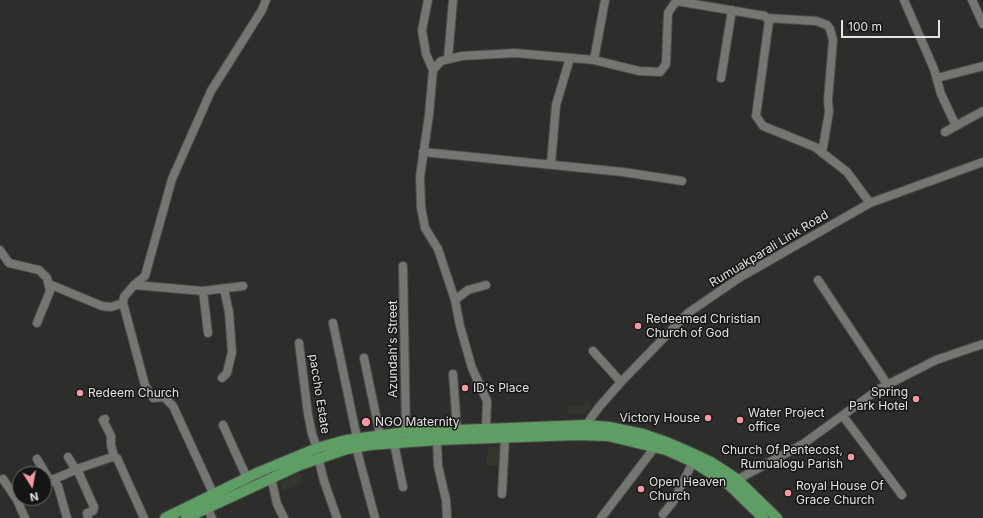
<!DOCTYPE html>
<style>
body{margin:0}
#map{position:relative;width:983px;height:518px;overflow:hidden;background:#2d2e2b;font-family:Inter,sans-serif}
canvas{display:block}
.north{position:absolute;left:12px;top:466px;width:40px;height:40px;box-sizing:border-box;background:#151614;border:1px solid #686967;border-radius:50%;rotate:169deg;font-size:11px;font-weight:700;line-height:16px;text-align:center;color:#e5e6e3}
.north::after{content:'';display:block;margin:auto;width:14px;height:18px;background:#f49aa2;clip-path:polygon(50% 0,100% 100%,50% 72%,0 100%)}
.scale{position:absolute;left:841px;top:20px;width:99px;height:18px;box-sizing:border-box;border:2px solid #e5e6e3;border-top:0;padding-left:5px;font-size:12px;line-height:14px;white-space:nowrap;color:#e5e6e3;-webkit-text-stroke:3px #151614;paint-order:stroke}
</style>
<div id="map">
<canvas width="983" height="518"></canvas>
<div class="north">N</div>
<div class="scale">100 m</div>
</div>
<script>
const c = document.querySelector('canvas').getContext('2d');
c.lineJoin = 'round';
function fill(path, color) { c.fillStyle = color; c.fill(path, 'evenodd'); }
const toPath = rows => new Path2D(rows.map(r => 'M' + r).join(''));
function stroke(path, color, width, dash) { c.strokeStyle = color; c.lineWidth = width; c.lineCap = dash ? 'butt' : 'round'; c.setLineDash(dash || []); c.stroke(path); }
function label(font, color, halo, rows, align = 'center') {
  c.font = font + ' Inter,sans-serif'; c.lineWidth = 3; c.setLineDash([]); c.textBaseline = 'middle'; c.strokeStyle = halo; c.fillStyle = color; for (const [text, x, y, turn = 0] of rows) {
    c.save(); c.translate(x, y); c.rotate((+turn || 0) * Math.PI / 180); c.textAlign = isNaN(turn) ? turn : align; if (halo) c.strokeText(text, 0, 0); c.fillText(text, 0, 0); c.restore();
  }
}
fill(toPath([
 [588,402,592,408,585,413,568,415,568,406,581,406],
 [488,447,500,447,500,466,486,465],
 [300,472,303,483,282,491,281,482]
]), '#33362d');
const minor = toPath([
 [428,0,422,30,426,54,433,70],
 [904,0,934,69,941,94,956,126],
 [972,0,983,24],
 [767,18,816,21,827,25,830,29,833,40,828,100,829,112,822,153],
 [448,59,453,0],
 [594,60,605,0],
 [721,78,732,10],
 [937,78,983,66],
 [945,132,983,111],
 [423,152,623,172,682,181],
 [551,164,556,105,570,58],
 [0,250,9,263,39,270,47,278,50,291,37,323],
 [403,266,406,432],
 [818,280,887,384],
 [49,284,102,306,111,307,123,303],
 [134,285,203,291,243,286],
 [486,285,468,290,455,300,460,326,472,368,487,401,486,428],
 [203,291,208,333],
 [455,300,438,249,425,228,421,207,420,177,429,115,433,70,441,61,462,56,515,53,594,60,639,71,660,72,666,64,668,13,676,1,765,16,769,21,756,116,763,126,815,147,847,172,870,203],
 [333,323,357,438],
 [299,343,308,414,312,434,317,448],
 [593,351,621,382],
 [364,358,380,435],
 [453,374,457,429],
 [222,378,227,373,232,352,229,312,224,289],
 [843,416,902,495],
 [105,419,103,420,111,436,111,445,114,457],
 [223,425,247,478],
 [586,425,599,407,621,382,688,313,739,278,870,203,983,162],
 [437,440,438,466,446,500,447,518],
 [394,443,403,487],
 [356,447,375,518],
 [68,457,76,470],
 [318,457,324,481,337,518],
 [37,459,50,481,80,468,112,457,117,458,144,518],
 [77,469,94,507,93,511,87,513,88,518],
 [271,477,277,504,284,518],
 [3,479,17,500,25,518],
 [53,479,58,486,67,518],
 [733,482,803,444,879,389,936,360,983,344],
 [213,493,173,406,164,397,153,398,145,385,123,303,124,297,134,285,145,276,172,179,211,91,262,10,266,0],
 [502,494,505,438],
 [207,508,212,518],
 [663,514,673,502,693,462],
 [601,518,655,447]
]);
const major = toPath([
 [165,518,259,472,317,448,346,440,406,432,586,425,609,427,643,434,669,443,694,454,711,462,737,479,777,518],
 [186,518,300,465,347,449,370,445,437,440,577,435,608,436,666,450,693,462,729,485,763,518]
]);
stroke(minor, '#4b4c49', 10);
stroke(major, '#4b4c49', 12);
stroke(minor, '#747672', 8);
stroke(major, '#5e9d63', 10);
for (const [x, y, r, color] of [
 [638,326,4,"#f49aa2"],
 [465,388,4,"#f49aa2"],
 [80,393,4,"#f49aa2"],
 [916,399,4,"#f49aa2"],
 [708,418,4,"#f49aa2"],
 [740,420,4,"#f49aa2"],
 [366,422,5,"#f49aa2"],
 [851,457,4,"#f49aa2"],
 [641,489,4,"#f49aa2"],
 [788,493,4,"#f49aa2"]
]) { const dot = new Path2D(); dot.arc(x, y, r, 0, 2 * Math.PI); c.fillStyle = color; c.fill(dot); stroke(dot, '#151614', 1.5); }
label('12px', '#e5e6e3', '#151614', [
 ["Rumuakparali Link Road",769,249,-31],
 ["Azundah's Street",393,349,-90],
 ["paccho Estate",319,394,81]
]);
label('12px', '#e5e6e3', '#151614', [
 ["Redeemed Christian",646,319],
 ["Church of God",646,333],
 ["ID's Place",473,388],
 ["Spring",908,392,"right"],
 ["Park Hotel",908,406,"right"],
 ["Redeem Church",88,393],
 ["Water Project",748,413],
 ["office",748,427],
 ["Victory House",700,418,"right"],
 ["NGO Maternity",375,422],
 ["Church Of Pentecost,",843,450,"right"],
 ["Rumualogu Parish",843,464,"right"],
 ["Open Heaven",649,482],
 ["Church",649,496],
 ["Royal House Of",796,486],
 ["Grace Church",796,500]
], 'left');
</script>
